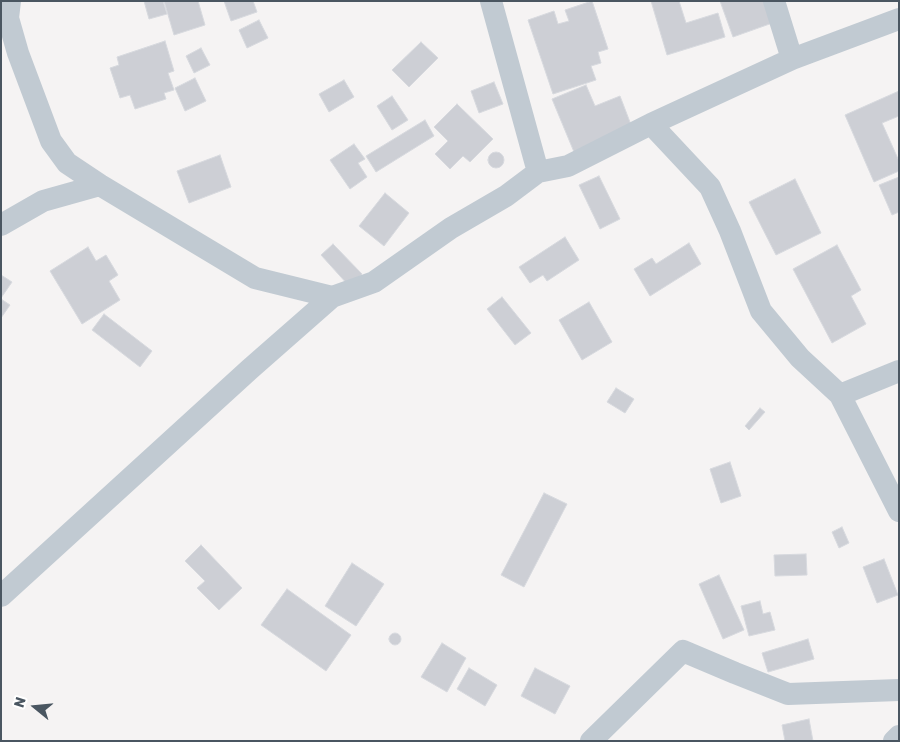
<!DOCTYPE html>
<style>
body{margin:0}
#map{position:relative;width:900px;height:742px;overflow:hidden;background:#f5f3f3;font-family:Rubik,sans-serif}
canvas{display:block}
.frame{position:absolute;inset:0;border:2px solid #4a5661;pointer-events:none}
.north{position:absolute;left:10px;top:682px;width:50px;height:50px;-webkit-text-stroke:4px #fff;paint-order:stroke;rotate:287deg;font-size:14px;font-weight:700;line-height:20px;text-align:center;color:#4a5661}
.north::after{content:'';display:block;margin:auto;width:18px;height:22px;background:#4a5661;clip-path:polygon(50% 0,100% 100%,50% 72%,0 100%)}
</style>
<div id="map">
<canvas width="900" height="742"></canvas>
<div class="frame"></div>
<div class="north">N</div>
</div>
<script>
const c = document.querySelector('canvas').getContext('2d');
c.lineJoin = 'round';
function fill(path, color) { c.fillStyle = color; c.fill(path, 'evenodd'); }
const toPath = rows => new Path2D(rows.map(r => 'M' + r).join(''));
function stroke(path, color, width, dash) { c.strokeStyle = color; c.lineWidth = width; c.lineCap = dash ? 'butt' : 'round'; c.setLineDash(dash || []); c.stroke(path); }
const building = toPath([
 [144,1,163,1,167,14,149,19,144,1],
 [164,1,198,1,205,25,174,35,164,1],
 [224,1,253,1,257,12,231,21,224,1],
 [592,1,608,49,598,52,601,63,591,66,596,80,553,94,528,20,554,11,558,24,569,21,565,10,592,1],
 [651,1,679,1,686,23,718,13,725,37,667,55,651,1],
 [720,1,772,1,778,21,733,37,720,1],
 [259,20,268,38,247,48,239,30,259,20],
 [165,41,174,71,168,73,174,90,164,93,166,99,135,109,130,95,120,98,110,68,119,65,117,57,165,41],
 [421,42,438,58,409,87,392,70,421,42],
 [201,48,210,65,194,73,186,56,201,48],
 [195,78,206,101,185,111,175,88,195,78],
 [344,80,354,97,329,112,319,94,344,80],
 [494,82,503,104,479,113,471,91,494,82],
 [586,85,595,106,620,96,633,130,574,152,552,99,586,85],
 [899,91,899,116,882,123,899,161,899,171,874,182,845,115,899,91],
 [392,96,408,120,392,130,377,106,392,96],
 [457,104,493,139,470,162,463,156,450,169,435,154,448,141,434,127,457,104],
 [425,120,434,136,376,172,366,156,425,120],
 [354,144,365,159,358,163,367,177,350,189,330,160,354,144],
 '488 160a8 8 0 1 1 16 0a8 8 0 1 1-16 0Z',
 [220,155,231,187,189,203,177,171,220,155],
 [599,176,620,219,600,229,579,185,599,176],
 [899,177,899,212,892,215,879,185,899,177],
 [795,179,821,233,776,255,749,202,795,179],
 [385,193,409,213,384,246,359,226,385,193],
 [565,237,579,260,547,281,543,275,530,283,519,267,565,237],
 [689,243,701,264,650,296,634,269,652,258,656,264,689,243],
 [333,244,362,274,349,286,321,255,333,244],
 [837,245,861,290,851,296,866,324,832,343,793,269,837,245],
 [88,247,96,261,106,255,118,275,109,281,120,300,82,324,50,271,88,247],
 [1,275,12,282,1,298,1,275],
 [502,297,531,333,515,345,487,309,502,297],
 [1,299,10,305,1,318,1,299],
 [589,302,612,342,582,360,559,320,589,302],
 [104,314,152,351,140,367,92,330,104,314],
 [616,388,634,399,625,413,607,402,616,388],
 [760,408,765,412,749,430,745,426,760,408],
 [730,462,741,496,721,503,710,469,730,462],
 [544,493,567,504,524,587,501,575,544,493],
 [842,527,849,543,839,548,832,532,842,527],
 [201,545,242,588,219,610,197,588,205,581,185,561,201,545],
 [806,554,807,575,775,576,774,555,806,554],
 [884,559,898,595,877,603,863,567,884,559],
 [352,563,384,584,356,626,325,606,352,563],
 [719,575,744,630,723,639,699,584,719,575],
 [287,589,351,635,326,671,261,625,287,589],
 [760,601,763,614,770,612,775,630,749,636,741,606,760,601],
 '389 639a6 6 0 1 1 12 0a6 6 0 1 1-12 0Z',
 [808,639,814,659,768,672,762,653,808,639],
 [442,643,466,658,447,692,421,677,442,643],
 [469,668,497,685,485,706,457,689,469,668],
 [535,668,570,686,555,714,521,696,535,668],
 [809,719,813,741,785,741,782,725,809,719]
]);
fill(building, '#cdcfd5');
stroke(building, '#d7d9de', 1);
stroke(toPath([
 [10,1,8,18,18,53,51,141,67,163,100,185,255,278,332,297],
 [491,1,538,172],
 [774,1,792,59],
 [651,124,710,187,730,231,761,311,800,358,840,395,899,511],
 [1,225,43,201,100,185],
 [840,395,899,371],
 [1,596,250,369,332,297,374,282,451,228,506,196,538,172,568,166,651,124,792,59,899,19],
 [591,741,683,651,735,673,788,694,899,690],
 [894,741,899,736]
]), '#c1cad2', 22);
</script>
